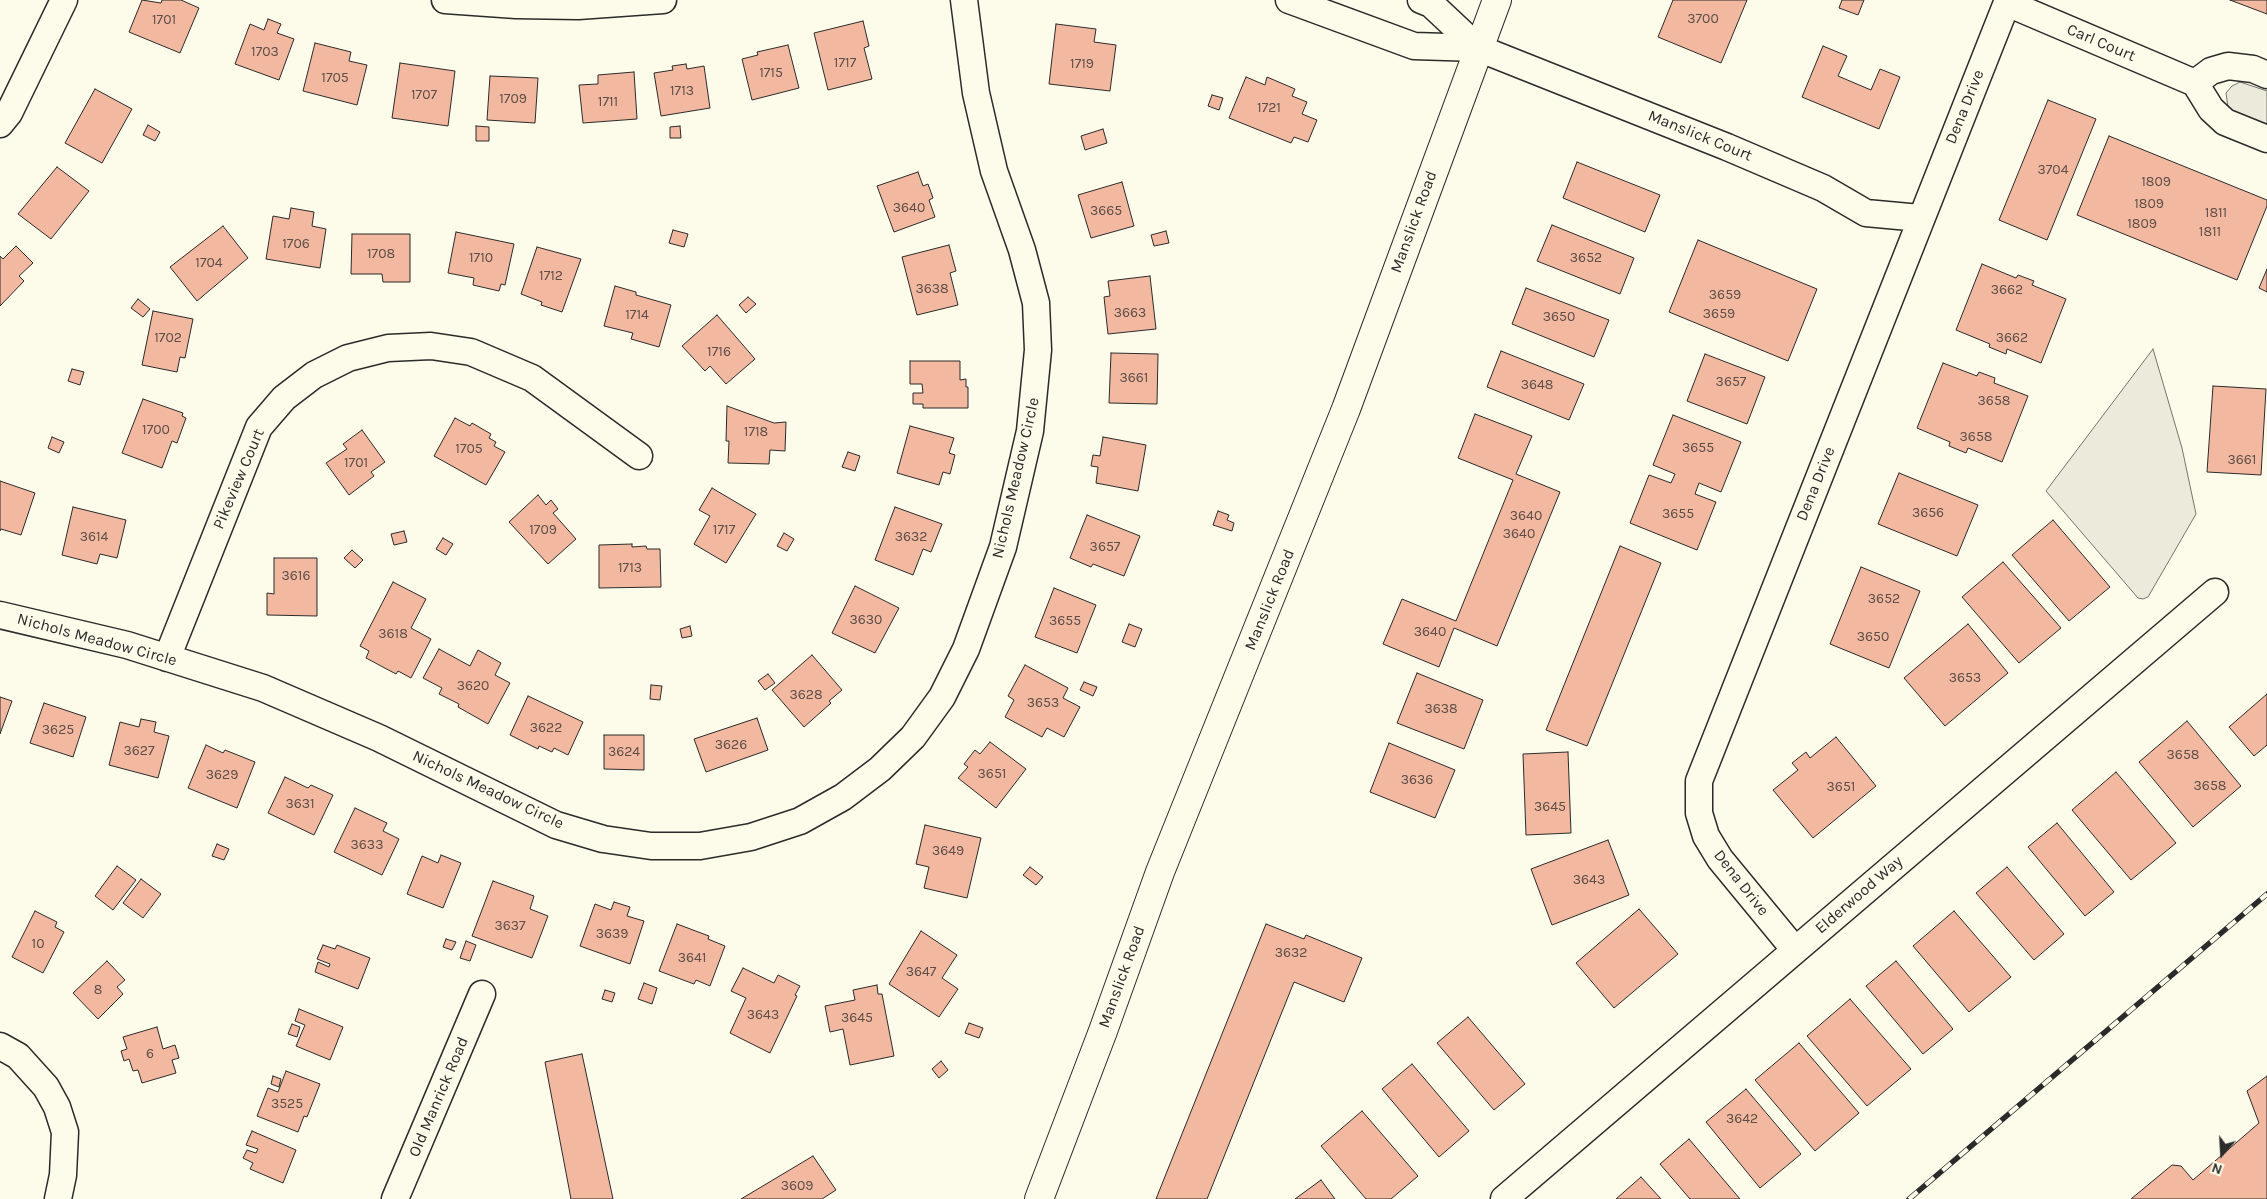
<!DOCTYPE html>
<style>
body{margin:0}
#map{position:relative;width:2267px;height:1199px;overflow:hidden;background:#fdfbea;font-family:Karla,sans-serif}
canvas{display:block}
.north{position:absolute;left:2197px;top:1129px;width:50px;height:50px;-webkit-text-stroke:4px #fdfbea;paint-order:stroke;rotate:199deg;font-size:14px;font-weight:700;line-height:20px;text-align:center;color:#2b2b2b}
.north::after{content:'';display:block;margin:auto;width:18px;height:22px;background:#2b2b2b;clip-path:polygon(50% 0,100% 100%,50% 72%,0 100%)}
</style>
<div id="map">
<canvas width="2267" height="1199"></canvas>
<div class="north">N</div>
</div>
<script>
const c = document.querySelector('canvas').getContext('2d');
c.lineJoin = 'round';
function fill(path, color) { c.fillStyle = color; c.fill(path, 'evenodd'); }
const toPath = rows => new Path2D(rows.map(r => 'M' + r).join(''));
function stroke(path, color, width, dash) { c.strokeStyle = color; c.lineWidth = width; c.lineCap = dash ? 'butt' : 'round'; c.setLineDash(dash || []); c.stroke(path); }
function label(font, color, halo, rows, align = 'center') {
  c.font = font + ' Karla,sans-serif'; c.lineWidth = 4; c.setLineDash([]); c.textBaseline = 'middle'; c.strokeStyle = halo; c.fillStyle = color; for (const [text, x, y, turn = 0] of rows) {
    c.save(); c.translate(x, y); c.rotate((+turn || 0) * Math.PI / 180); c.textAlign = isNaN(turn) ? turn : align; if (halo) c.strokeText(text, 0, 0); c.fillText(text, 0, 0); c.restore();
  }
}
const green = toPath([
 [2240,82,2267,91,2267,126,2232,111,2228,107,2226,93,2232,86,2240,82]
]);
fill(green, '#ecebdb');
stroke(green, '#74746e', 1);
const parking = toPath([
 [2153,349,2182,448,2196,514,2148,597,2143,599,2138,598,2046,491,2153,349]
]);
fill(parking, '#eceadb');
stroke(parking, '#74746e', 1);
const building = toPath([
 [142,0,161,3,162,0,181,0,199,8,180,53,129,32,142,0],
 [1673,0,1747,0,1721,63,1658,37,1673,0],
 [1842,0,1864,0,1858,15,1839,8,1842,0],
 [2230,0,2267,0,2267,14,2230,0],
 [268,19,281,24,277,33,294,39,279,80,235,64,250,24,264,30,268,19],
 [863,21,869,46,864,48,872,79,828,90,814,33,863,21],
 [1056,24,1096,29,1094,42,1116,45,1110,91,1049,84,1056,24],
 [315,43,351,52,349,61,367,65,357,105,303,91,315,43],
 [788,45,799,88,752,100,742,59,758,55,757,52,788,45],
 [1823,46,1847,56,1838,76,1871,90,1880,69,1900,77,1879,129,1802,97,1823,46],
 [400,63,455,71,448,126,392,118,400,63],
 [686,64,687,69,704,66,710,108,661,116,654,73,673,70,672,66,686,64],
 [634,72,637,119,583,123,579,85,598,84,598,75,634,72],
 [490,76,538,78,535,123,487,120,490,76],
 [1246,77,1265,85,1267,77,1295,89,1292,96,1307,102,1302,114,1317,120,1308,142,1294,137,1291,143,1229,118,1246,77],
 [95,89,132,109,102,163,65,143,95,89],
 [1212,95,1223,98,1219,110,1208,106,1212,95],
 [2048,100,2096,119,2047,240,1999,220,2048,100],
 [148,125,160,132,155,141,143,135,148,125],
 [476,126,489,127,489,141,476,141,476,126],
 [680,126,681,138,670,138,670,127,680,126],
 [1103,129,1107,143,1085,150,1081,136,1103,129],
 [2109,136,2267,200,2267,206,2237,280,2077,215,2109,136],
 [1577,162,1660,195,1645,232,1563,198,1577,162],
 [57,167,89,191,51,239,18,214,57,167],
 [918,172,923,186,928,184,933,198,929,200,935,217,894,232,877,186,918,172],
 [1122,182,1134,226,1091,238,1078,195,1122,182],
 [291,208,314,212,312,226,326,229,320,268,266,259,273,216,289,219,291,208],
 [1552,225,1634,258,1620,294,1537,261,1552,225],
 [223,226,248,258,197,301,170,267,223,226],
 [673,230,688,234,684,247,669,243,673,230],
 [1166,231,1169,243,1154,246,1151,235,1166,231],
 [456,232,514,244,505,285,501,284,499,291,473,285,474,278,448,273,456,232],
 [352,234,410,234,410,282,383,282,382,274,351,274,352,234],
 [1698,240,1817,289,1788,361,1669,312,1698,240],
 [949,245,956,271,950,273,958,305,917,315,902,257,949,245],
 [16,246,33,263,19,276,24,281,0,306,0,256,3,259,16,246],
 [537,247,581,259,562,312,541,305,542,302,521,294,537,247],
 [1982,264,2016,278,2018,275,2034,281,2032,285,2066,299,2041,363,2007,349,2006,354,1989,347,1990,344,1956,330,1982,264],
 [2267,269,2267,292,2259,288,2267,269],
 [1150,276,1156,329,1108,334,1104,297,1110,296,1108,281,1150,276],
 [615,286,636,292,636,295,671,305,659,347,631,339,633,333,604,326,615,286],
 [1526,288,1609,320,1594,357,1512,324,1526,288],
 [748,297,756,304,746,313,739,305,748,297],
 [138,299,150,309,143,317,131,308,138,299],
 [153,311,193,319,185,358,180,357,177,372,142,365,153,311],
 [717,315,755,359,726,384,710,366,705,371,682,346,717,315],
 [1501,351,1584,384,1569,420,1487,387,1501,351],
 [1111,353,1158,354,1157,404,1109,403,1111,353],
 [1705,354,1765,377,1747,424,1687,401,1705,354],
 [910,361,960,361,960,380,966,379,966,387,968,387,968,408,923,408,923,404,913,404,913,393,923,393,922,384,910,384,910,361],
 [1943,363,1977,376,1979,372,1995,378,1994,383,2028,396,2002,462,1968,448,1966,453,1949,446,1950,442,1917,428,1943,363],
 [72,369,84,372,80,385,68,381,72,369],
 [2213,386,2266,389,2261,475,2207,472,2213,386],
 [143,399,183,413,182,416,186,418,177,443,172,441,162,468,122,453,143,399],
 [727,406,774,423,786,422,785,451,770,450,769,464,728,463,729,441,726,441,727,406],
 [1475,414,1532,436,1516,474,1560,492,1497,646,1454,628,1439,667,1383,644,1402,599,1456,621,1513,480,1458,458,1475,414],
 [1673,415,1741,442,1721,492,1699,483,1695,494,1716,502,1697,550,1630,523,1649,475,1671,483,1675,474,1653,465,1673,415],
 [455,418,470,426,472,423,491,434,489,438,496,442,494,446,505,452,486,485,434,456,455,418],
 [910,426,954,438,949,453,955,455,950,474,943,472,939,485,897,473,910,426],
 [362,430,385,462,371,472,374,476,349,495,326,463,347,449,343,444,362,430],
 [52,437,64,442,59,453,48,448,52,437],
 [1103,437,1146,445,1138,491,1096,483,1098,467,1091,466,1093,455,1100,456,1103,437],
 [848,452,860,456,855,471,842,467,848,452],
 [1899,473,1978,505,1957,556,1878,524,1899,473],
 [0,481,35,493,21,535,1,529,0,531,0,481],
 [712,488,756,514,726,563,694,544,710,516,699,510,712,488],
 [538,495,546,505,551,500,558,509,553,513,576,539,548,564,509,522,538,495],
 [73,507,126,520,117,558,100,554,97,564,62,555,73,507],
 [895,507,942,524,931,552,923,549,913,575,875,560,895,507],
 [1218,511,1229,515,1227,520,1234,523,1232,531,1213,525,1218,511],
 [1087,515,1140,536,1124,576,1093,564,1091,567,1070,558,1087,515],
 [2053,520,2110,587,2069,621,2012,555,2053,520],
 [404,531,407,542,394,545,391,534,404,531],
 [784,533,794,539,787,551,777,546,784,533],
 [443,538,453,544,446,555,436,549,443,538],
 [632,544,632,547,646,546,647,549,660,549,661,587,599,588,599,545,632,544],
 [1620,546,1661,563,1587,746,1546,730,1620,546],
 [352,550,363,560,355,568,344,558,352,550],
 [274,558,317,558,317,616,267,615,267,593,274,594,274,558],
 [2003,562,2061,628,2019,663,1962,597,2003,562],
 [1861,567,1920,591,1889,668,1830,644,1861,567],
 [393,582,426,599,411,628,431,639,411,678,398,671,396,674,366,658,369,651,360,646,393,582],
 [855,586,899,608,875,653,832,633,855,586],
 [1054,588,1096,605,1077,653,1035,637,1054,588],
 [1129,624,1142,629,1135,647,1122,642,1129,624],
 [1968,624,2008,673,1945,726,1904,678,1968,624],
 [690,626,692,636,682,638,680,629,690,626],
 [439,649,470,666,478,650,501,663,495,675,510,683,488,724,458,707,459,704,439,694,442,688,423,678,439,649],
 [812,655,842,690,829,701,831,703,804,727,772,690,812,655],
 [1025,665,1068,688,1063,698,1080,707,1064,737,1047,728,1042,737,1005,717,1014,700,1008,696,1025,665],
 [1417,673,1483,700,1464,749,1397,723,1417,673],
 [768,674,775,683,765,690,758,681,768,674],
 [1084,682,1097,687,1093,696,1080,690,1084,682],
 [651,685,662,686,660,700,650,699,651,685],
 [2267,694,2267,745,2254,756,2229,727,2267,694],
 [528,696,583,722,568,755,554,748,552,752,539,746,538,749,510,735,528,696],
 [0,697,12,701,0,734,0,697],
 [44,703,86,717,73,757,30,743,44,703],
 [757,718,768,750,706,772,694,739,757,718],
 [141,719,156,722,154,732,169,736,158,778,109,765,120,722,139,727,141,719],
 [2187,721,2241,786,2193,827,2139,762,2187,721],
 [604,735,644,735,644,770,604,769,604,735],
 [1836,737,1876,786,1813,838,1773,790,1798,770,1792,763,1806,752,1810,758,1836,737],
 [990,742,1026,769,996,808,958,778,968,767,964,764,975,750,980,754,990,742],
 [1389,743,1455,770,1435,818,1370,792,1389,743],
 [206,745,223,753,225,750,255,762,237,808,188,788,206,745],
 [1568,752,1571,833,1526,835,1523,754,1568,752],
 [2116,772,2176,843,2131,880,2072,810,2116,772],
 [285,777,308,788,311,785,333,795,314,835,268,813,285,777],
 [355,808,387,823,383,831,399,839,382,875,334,852,355,808],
 [2057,823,2114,892,2085,916,2028,847,2057,823],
 [925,825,981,838,967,898,924,888,929,867,916,864,925,825],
 [1608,840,1629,895,1552,925,1531,869,1608,840],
 [217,844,229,849,224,860,212,856,217,844],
 [441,855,461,863,443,908,407,894,422,856,438,863,441,855],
 [117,866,136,880,113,910,95,896,117,866],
 [1030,867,1043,877,1036,885,1023,875,1030,867],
 [2007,867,2064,934,2034,960,1976,893,2007,867],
 [141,879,161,894,143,918,123,903,141,879],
 [493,881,534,896,530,909,548,916,532,958,472,936,493,881],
 [614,902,630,907,627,916,644,921,630,964,580,946,595,904,611,910,614,902],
 [1639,909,1678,954,1614,1008,1576,963,1639,909],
 [35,911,57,922,55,927,64,932,43,973,12,957,35,911],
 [1954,911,2011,977,1969,1012,1913,946,1954,911],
 [677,924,709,936,708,939,725,946,710,986,696,980,694,984,659,971,677,924],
 [1266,924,1304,939,1306,935,1362,958,1344,1002,1294,982,1207,1199,1156,1199,1266,924],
 [921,931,957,955,942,978,958,989,939,1017,889,984,921,931],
 [446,939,456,942,452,950,443,947,446,939],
 [466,941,476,945,470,961,460,958,466,941],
 [323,945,335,949,337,945,370,958,358,989,315,972,318,962,329,967,330,964,317,959,323,945],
 [107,961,125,980,117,987,123,994,98,1019,73,993,107,961],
 [1896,961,1953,1029,1923,1054,1866,986,1896,961],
 [743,968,774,983,778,975,800,986,795,995,797,996,770,1053,730,1033,746,998,731,991,743,968],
 [644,983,657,988,652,1004,638,999,644,983],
 [877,985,878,994,882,994,894,1056,850,1065,843,1029,830,1032,825,1006,855,1000,853,990,877,985],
 [605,990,615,993,612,1002,602,999,605,990],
 [1850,999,1911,1069,1867,1106,1807,1036,1850,999],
 [299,1009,343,1027,330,1060,296,1046,305,1025,295,1021,299,1009],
 [1468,1017,1525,1084,1494,1110,1437,1043,1468,1017],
 [969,1023,983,1028,979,1038,965,1033,969,1023],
 [292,1024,300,1027,297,1037,288,1034,292,1024],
 [157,1027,163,1049,175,1045,179,1058,172,1060,176,1073,142,1083,138,1070,133,1071,129,1059,124,1061,121,1051,127,1049,123,1037,157,1027],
 [1799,1043,1859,1113,1815,1151,1755,1080,1799,1043],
 [582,1054,613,1199,571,1199,545,1062,582,1054],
 [941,1061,948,1070,939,1078,932,1069,941,1061],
 [1412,1064,1469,1131,1439,1157,1382,1089,1412,1064],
 [286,1071,320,1084,307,1117,304,1116,298,1132,257,1116,268,1088,278,1092,286,1071],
 [273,1076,281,1079,279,1087,271,1084,273,1076],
 [2267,1076,2267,1199,2131,1199,2172,1165,2181,1166,2193,1180,2259,1123,2247,1091,2267,1076],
 [1746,1089,1801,1154,1760,1188,1706,1122,1746,1089],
 [1362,1111,1418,1176,1391,1199,1366,1199,1321,1146,1362,1111],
 [252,1131,296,1150,283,1183,250,1169,253,1163,243,1158,247,1150,256,1153,258,1149,246,1145,252,1131],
 [1689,1139,1740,1199,1690,1199,1660,1164,1689,1139],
 [813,1156,836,1190,822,1199,741,1199,813,1156],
 [1641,1177,1661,1199,1616,1199,1641,1177],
 [1321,1180,1335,1199,1295,1199,1321,1180]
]);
fill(building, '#f2b8a0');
stroke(building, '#2b2b2b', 1);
const street = toPath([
 [445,0,516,5,578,6,663,0],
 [1289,0,1414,46,1478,48,1727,147,1823,188,1866,213,1920,218],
 [1421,0,1431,4,1478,48],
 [2007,3,2195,83,2211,109,2225,122,2267,139],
 [2195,83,2211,71,2228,66,2253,69,2267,75],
 [0,124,9,113,64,0],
 [0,615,127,645,263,688,379,738,556,825,603,839,651,846,700,846,751,837,800,821,843,797,880,769,913,737,942,697,966,649,1003,547,1030,431,1038,350,1036,303,1022,250,994,171,976,93,964,0],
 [167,658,259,427,284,398,314,375,348,358,388,348,431,346,471,352,532,378,639,456],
 [1795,950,1720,859,1706,836,1699,813,1699,781,2008,0],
 [0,1046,18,1056,46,1087,57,1107,65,1132,63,1175,58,1199],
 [395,1199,482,994],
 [1504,1199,2215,592]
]);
const secondary = toPath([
 [1039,1199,1103,1031,1160,872,1346,409,1497,0]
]);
stroke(street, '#2b2b2b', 29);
stroke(secondary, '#2b2b2b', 30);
stroke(street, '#fdfbea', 26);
stroke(secondary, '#fdfbea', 28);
const rail = toPath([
 [1909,1199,2267,894]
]);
stroke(rail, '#2b2b2b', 5.5);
stroke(rail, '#fdfbea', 4, [11]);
label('14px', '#5d4e48', null, [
 ["3700",1703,19],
 ["1701",164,20],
 ["1703",265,52],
 ["1717",845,63],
 ["1719",1082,64],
 ["1715",771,73],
 ["1705",335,78],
 ["1713",682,91],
 ["1707",424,95],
 ["1709",513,99],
 ["1711",608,102],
 ["1721",1269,108],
 ["3704",2053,170],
 ["1809",2156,182],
 ["1809",2149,204],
 ["3640",909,208],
 ["3665",1106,211],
 ["1811",2216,213],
 ["1809",2142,224],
 ["1811",2210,232],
 ["1706",296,244],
 ["1708",381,254],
 ["1710",481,258],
 ["3652",1586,258],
 ["1704",209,263],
 ["1712",551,276],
 ["3638",932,289],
 ["3662",2007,290],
 ["3659",1725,295],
 ["3663",1130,313],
 ["3659",1719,314],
 ["1714",637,315],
 ["3650",1559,317],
 ["1702",168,338],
 ["3662",2012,338],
 ["1716",719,352],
 ["3661",1134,378],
 ["3657",1731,382],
 ["3648",1537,385],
 ["3658",1994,401],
 ["1700",156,430],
 ["1718",756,432],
 ["3658",1976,437],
 ["3655",1698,448],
 ["1705",469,449],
 ["3661",2242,460],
 ["1701",356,463],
 ["3656",1928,513],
 ["3655",1678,514],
 ["3640",1526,516],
 ["1709",543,530],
 ["1717",724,530],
 ["3640",1519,534],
 ["3614",94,537],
 ["3632",911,537],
 ["3657",1105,547],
 ["1713",630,568],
 ["3616",296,576],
 ["3652",1884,599],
 ["3630",866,620],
 ["3655",1065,621],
 ["3640",1430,632],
 ["3618",393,634],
 ["3650",1873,637],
 ["3653",1965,678],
 ["3620",473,686],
 ["3628",806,695],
 ["3653",1043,703],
 ["3638",1441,709],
 ["3622",546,728],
 ["3625",58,730],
 ["3626",731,745],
 ["3627",139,751],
 ["3624",624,752],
 ["3658",2183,755],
 ["3651",992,774],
 ["3629",222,775],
 ["3636",1417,780],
 ["3658",2210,786],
 ["3651",1841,787],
 ["3631",300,804],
 ["3645",1550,807],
 ["3633",367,845],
 ["3649",948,851],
 ["3643",1589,880],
 ["3637",510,926],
 ["3639",612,934],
 ["10",38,944],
 ["3632",1291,953],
 ["3641",692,958],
 ["3647",921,972],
 ["8",98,990],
 ["3643",763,1015],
 ["3645",857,1018],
 ["6",150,1054],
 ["3525",287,1104],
 ["3642",1742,1119],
 ["3609",797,1186]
]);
label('16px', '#2b2b2b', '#fdfbea', [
 ["Carl Court",2101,43,23],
 ["Dena Drive",1965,107,-68],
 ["Manslick Court",1700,136,22],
 ["Manslick Road",1414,222,-70],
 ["Nichols Meadow Circle",1016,478,-77],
 ["Pikeview Court",239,479,-67],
 ["Dena Drive",1816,484,-68],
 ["Manslick Road",1270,600,-68],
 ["Nichols Meadow Circle",97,640,15],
 ["Nichols Meadow Circle",488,790,25],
 ["Dena Drive",1741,883,52],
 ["Elderwood Way",1859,895,-41],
 ["Manslick Road",1122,977,-70],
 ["Old Manrick Road",439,1097,-67]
]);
</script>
